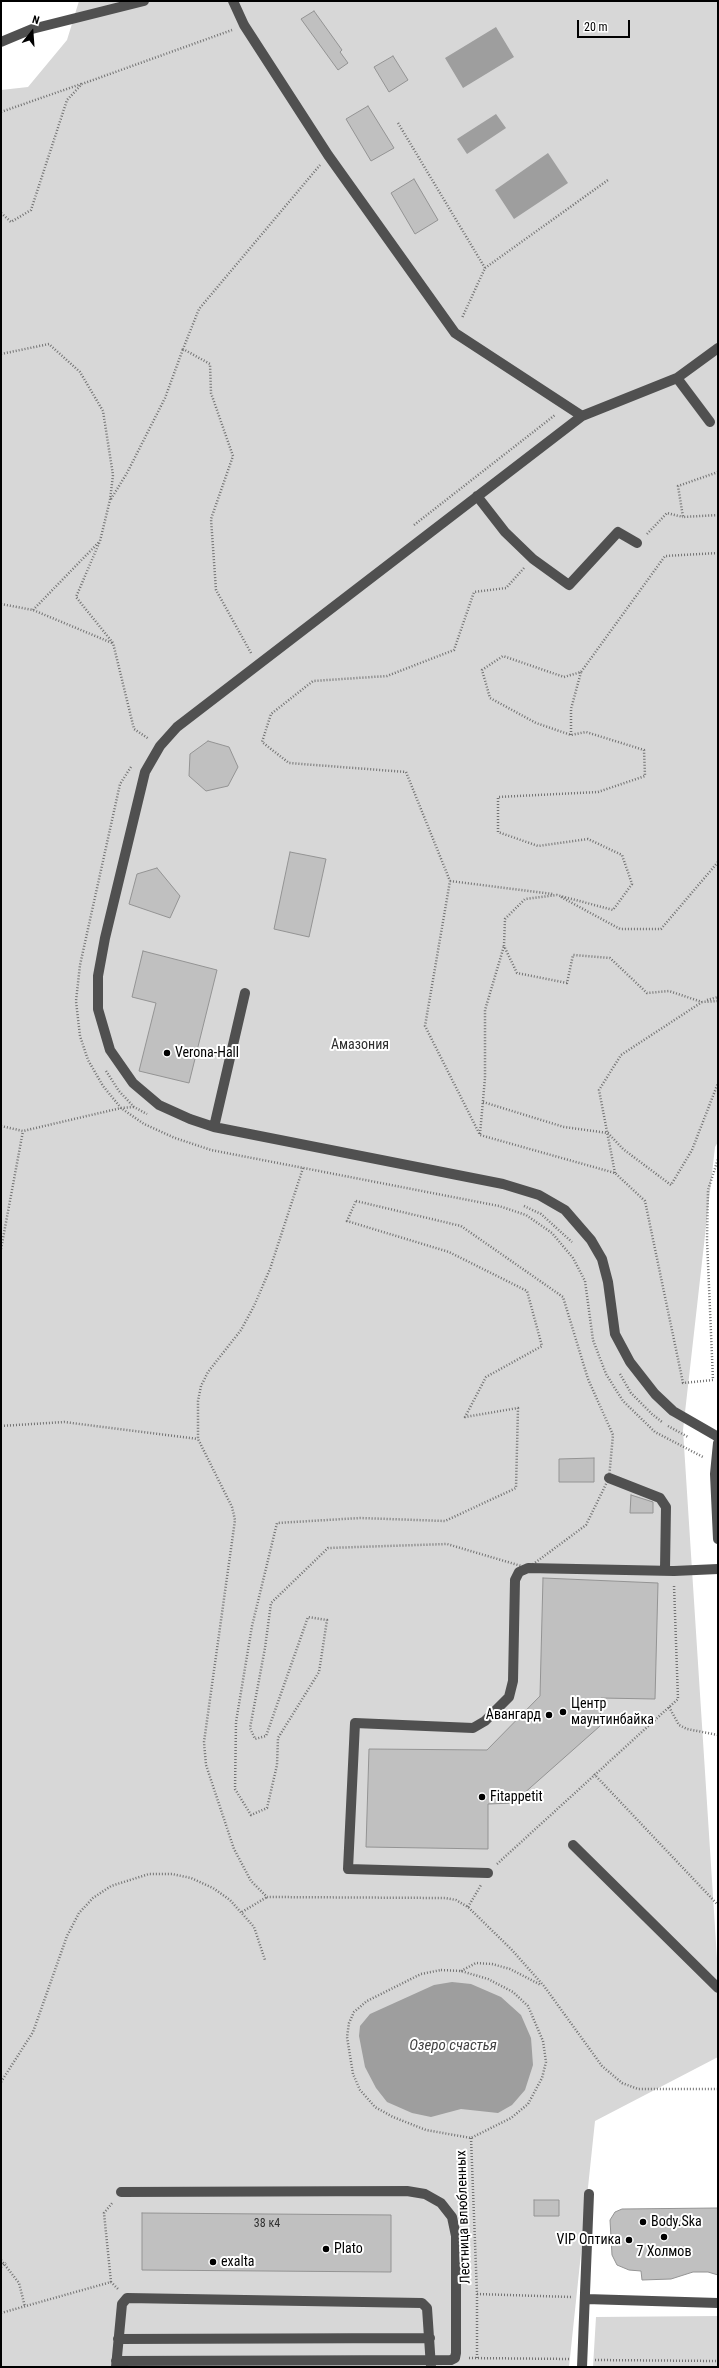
<!DOCTYPE html>
<meta charset="utf-8">
<style>
body{margin:0}
#map{position:relative;width:719px;height:2368px;overflow:hidden;background:#fff;font-family:"Roboto Condensed",sans-serif}
canvas{display:block}
.frame{position:absolute;inset:0;border:2px solid #000;pointer-events:none}
.north{position:absolute;left:12px;top:12px;width:40px;height:40px;-webkit-text-stroke:3px #fff;paint-order:stroke;rotate:17deg;font-size:11px;font-weight:700;line-height:16px;text-align:center;color:#000}
.north::after{content:'';display:block;margin:auto;width:14px;height:18px;background:#000;clip-path:polygon(50% 0,100% 100%,50% 72%,0 100%)}
.scale{position:absolute;left:577px;top:20px;width:53px;height:18px;box-sizing:border-box;border:2px solid #000;border-top:0;padding-left:5px;font-size:12px;line-height:14px;white-space:nowrap;color:#000;-webkit-text-stroke:3px #fff;paint-order:stroke}
</style>
<div id="map">
<canvas width="719" height="2368"></canvas>
<div class="frame"></div>
<div class="north">N</div>
<div class="scale">20 m</div>
</div>
<script>
const c = document.querySelector('canvas').getContext('2d');
c.lineJoin = 'round';
function fill(path, color) { c.fillStyle = color; c.fill(path, 'evenodd'); }
const toPath = rows => new Path2D(rows.map(r => 'M' + r).join(''));
function stroke(path, color, width, dash) { c.strokeStyle = color; c.lineWidth = width; c.lineCap = dash ? 'butt' : 'round'; c.setLineDash(dash || []); c.stroke(path); }
function label(font, color, halo, rows, align = 'center') {
  c.font = font + ' "Roboto Condensed",sans-serif'; c.lineWidth = 4; c.setLineDash([]); c.textBaseline = 'middle'; c.strokeStyle = halo; c.fillStyle = color; for (const [text, x, y, turn = 0] of rows) {
    c.save(); c.translate(x, y); c.rotate((+turn || 0) * Math.PI / 180); c.textAlign = isNaN(turn) ? turn : align; if (halo) c.strokeText(text, 0, 0); c.fillText(text, 0, 0); c.restore();
  }
}
fill(toPath([
 [79,1,718,1,718,1142,715,1147,683,1430,718,1974,718,2057,595,2121,569,2367,1,2367,1,90,28,87,67,40],
 [718,2316,718,2367,593,2367,596,2317]
]), '#d7d7d7');
fill(toPath([
 [496,27,514,57,463,88,445,58],
 [496,114,506,128,467,154,457,139],
 [548,153,568,183,514,219,495,190],
 [452,1982,471,1984,501,1997,521,2015,531,2038,533,2065,525,2090,512,2105,498,2113,461,2109,431,2117,412,2113,387,2102,376,2088,365,2067,359,2036,360,2026,370,2014,434,1985]
]), '#9e9e9e');
const building = toPath([
 [314,11,342,50,340,52,348,63,338,70,301,19,314,11],
 [393,56,408,80,389,92,374,67,393,56],
 [368,106,394,148,371,161,346,119,368,106],
 [414,179,438,220,415,234,391,193,414,179],
 [208,741,229,747,238,767,228,786,206,791,189,776,190,754,208,741],
 [290,852,326,859,309,937,274,929,290,852],
 [157,868,180,896,170,918,129,904,137,874,157,868],
 [143,951,217,970,189,1083,139,1071,156,1003,132,997,143,951],
 [594,1458,594,1482,559,1482,559,1459,594,1458],
 [631,1495,653,1502,653,1513,630,1513,631,1495],
 [543,1578,658,1583,655,1699,601,1698,600,1726,513,1803,488,1804,488,1849,366,1847,369,1749,487,1750,540,1696,543,1578],
 [534,2200,559,2200,559,2216,534,2216,534,2200],
 [718,2208,718,2275,708,2272,693,2272,671,2279,642,2280,641,2271,629,2270,617,2265,612,2255,610,2220,615,2212,622,2209,718,2208],
 [142,2213,391,2215,391,2272,142,2270,142,2213]
]);
fill(building, '#c0c0c0');
stroke(building, '#949494', 1);
stroke(toPath([
 [1,112,81,84],
 [398,123,485,268,462,318],
 [1,213,11,222,31,210,67,100,82,84,232,30],
 [485,268,608,180],
 [1,354,49,344,80,372,103,411,113,475,110,500,100,541,76,597,113,643,134,729,149,739],
 [718,472,678,486,683,517,718,515],
 [111,499,127,473,165,398,183,349],
 [414,525,555,415],
 [647,534,667,513,683,517],
 [718,553,665,556,581,672,564,677,503,656,482,670,490,698,536,723,571,735,586,732,644,750,645,776,598,792,498,797,498,832,538,846,588,839,622,855,632,884,613,910,557,895,525,899,505,919,504,946,517,973,567,983,573,955,610,958,647,993,669,991,702,1002,718,1001],
 [524,568,506,588,474,592,454,650,387,676,313,681,271,714,262,742,289,763,406,772,450,881,425,1026,480,1135,615,1173,645,1201,683,1383,713,1380,707,1240,708,1190,718,1159],
 [1,604,33,610,112,643],
 [33,610,99,542],
 [251,653,216,590,211,519,233,456,211,393,210,364,183,349,199,309,320,165],
 [571,735,571,709,581,672],
 [131,767,120,784,80,965,76,1001,80,1036,88,1060,103,1086,121,1108,144,1124,175,1138,211,1150,499,1206,526,1215,552,1233,573,1258,585,1281,593,1340,606,1374,623,1401,655,1432,703,1457],
 [450,881,553,894],
 [561,897,620,929,661,929,718,862],
 [707,1000,718,997],
 [106,1071,119,1091,134,1107,147,1114],
 [483,1102,564,1127,608,1133,623,1149,671,1185,692,1150,718,1083],
 [1,1126,23,1131,121,1108,134,1107],
 [480,1134,485,1078,485,1010,504,946],
 [303,1168,270,1269,254,1306,241,1330,208,1372,201,1386,198,1401,198,1439,232,1507,235,1520,204,1742,206,1765,234,1849,251,1881,267,1897,445,1898,456,1900,468,1907,511,1949,544,1986,602,2066,622,2083,638,2089,718,2089],
 [615,1173,599,1090,621,1055,702,1002],
 [356,1201,461,1226,563,1297,588,1379,613,1435,609,1478,586,1525,528,1568,447,1544,328,1548,271,1603,265,1648,250,1728,255,1739,266,1736,308,1617,327,1620,319,1672,278,1738,277,1765,267,1808,251,1815,235,1789,236,1722,252,1626,277,1523,360,1518,445,1521,516,1488,518,1408,465,1417,486,1377,542,1346,527,1291,449,1252,347,1221,356,1201],
 [524,1206,541,1214,572,1242],
 [1,1249,23,1131],
 [620,1374,631,1393,652,1414,662,1422],
 [1,1426,64,1422,198,1439],
 [668,1426,688,1437],
 [669,1707,679,1725,687,1729,718,1735],
 [594,1774,718,1905],
 [497,1864,678,1699,674,1585],
 [468,1907,481,1885],
 [242,1912,267,1897],
 [441,1970,461,1971,488,1979,513,1992,528,2006,543,2041,546,2062,542,2078,528,2104,511,2118,471,2138,426,2130,393,2117,375,2107,360,2090,353,2074,347,2037,349,2023,354,2012,367,2001,421,1974,441,1970],
 [461,1971,476,1963,492,1964,510,1969,541,1985],
 [1,2082,33,2032,67,1936,79,1913,93,1898,111,1886,149,1874,172,1874,191,1878,213,1888,230,1900,254,1927,265,1960],
 [471,2138,477,2294,477,2358],
 [1,2260,19,2283,25,2307],
 [1,2267,6,2263],
 [111,2282,104,2213,113,2202],
 [477,2294,571,2297],
 [1,2313,111,2282,118,2289],
 [469,2358,570,2359],
 [595,2360,718,2361]
]), '#727272', 2.5, [1, 2]);
stroke(toPath([
 [233,1,244,25,328,155,455,333,582,416],
 [1,42,32,29,144,1],
 [718,348,677,378,582,416,177,727,160,746,145,772,105,938,98,976,98,1009,110,1050,133,1083,159,1105,190,1119,214,1127,503,1184,539,1195,565,1210,591,1240,602,1259,608,1282,615,1334,630,1362,655,1394,673,1411,718,1437],
 [677,378,710,422],
 [477,496,505,532,533,559,569,585,618,532,637,543],
 [214,1127,245,993],
 [718,1443,715,1474,718,1539],
 [609,1478,660,1498,666,1507,665,1569],
 [573,1845,718,1988],
 [488,1873,348,1869,355,1723,473,1728,485,1721,509,1697,513,1681,515,1580,519,1572,528,1568,674,1571,718,1569],
 [586,2299,718,2303],
 [118,2339,430,2338],
 [116,2361,451,2360,455,2358,456,2353,456,2236,452,2217,441,2203,425,2194,407,2191,121,2192],
 [116,2367,122,2304,127,2298,422,2303,427,2308,431,2367],
 [582,2367,589,2194]
]), '#505050', 10);
for (const [x, y, r, color] of [
 [167,1053,4,"#000"],
 [563,1712,4,"#000"],
 [549,1715,4,"#000"],
 [482,1797,4,"#000"],
 [643,2222,4,"#000"],
 [664,2237,4,"#000"],
 [629,2240,4,"#000"],
 [326,2249,4,"#000"],
 [213,2262,4,"#000"]
]) { const dot = new Path2D(); dot.arc(x, y, r, 0, 2 * Math.PI); c.fillStyle = color; c.fill(dot); stroke(dot, '#fff', 1.5); }
label('12px', '#303030', null, [
 ["38 к4",267,2224]
]);
label('14px', '#2e2e2e', '#fff', [
 ["Амазония",360,1045]
]);
label('14px', '#000', '#fff', [
 ["Verona-Hall",175,1053],
 ["Центр",571,1704],
 ["маунтинбайка",571,1720],
 ["Авангард",541,1715,"right"],
 ["Fitappetit",490,1797],
 ["Body.Ska",651,2222],
 ["VIP Оптика",621,2240,"right"],
 ["Plato",334,2249],
 ["7 Холмов",664,2252,"center"],
 ["exalta",221,2262]
], 'left');
label('14px', '#000', '#fff', [
 ["Лестница влюбленных",464,2217,-92]
]);
label('italic 15px', '#3f3f3f', '#fff', [
 ["Озеро счастья",453,2046]
]);
</script>
